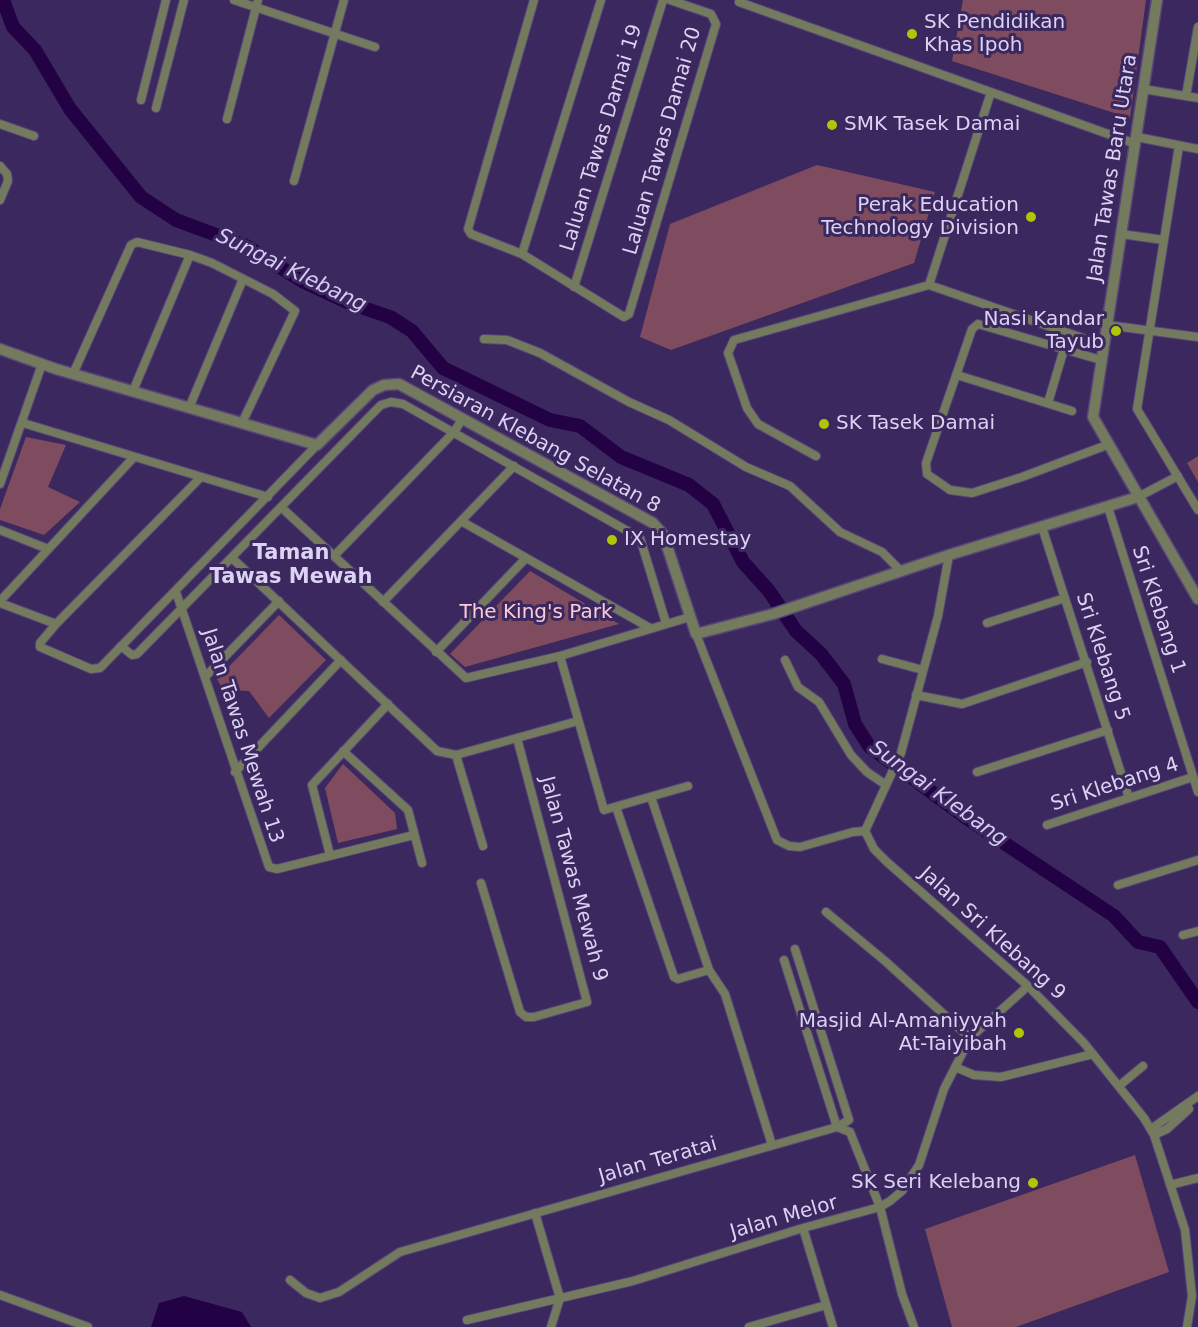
<!DOCTYPE html>
<style>
body{margin:0}
canvas{display:block;background:#3b285e}
</style>
<canvas width="1198" height="1327"></canvas>
<script>
const c = document.querySelector('canvas').getContext('2d');
c.lineJoin = 'round';
function fill(path, color) { c.fillStyle = color; c.fill(path, 'evenodd'); }
const toPath = rows => new Path2D(rows.map(r => 'M' + r).join(''));
function stroke(path, color, width, dash) { c.strokeStyle = color; c.lineWidth = width; c.lineCap = dash ? 'butt' : 'round'; c.setLineDash(dash || []); c.stroke(path); }
function label(font, color, halo, rows, align = 'center') {
  c.font = font + ' "DejaVu Sans",sans-serif'; c.lineWidth = 6; c.setLineDash([]); c.textBaseline = 'middle'; c.strokeStyle = halo; c.fillStyle = color; for (const [text, x, y, turn = 0] of rows) {
    c.save(); c.translate(x, y); c.rotate((+turn || 0) * Math.PI / 180); c.textAlign = isNaN(turn) ? turn : align; if (halo) c.strokeText(text, 0, 0); c.fillText(text, 0, 0); c.restore();
  }
}
fill(toPath([
 [963,0,1146,0,1130,118,952,61],
 [817,165,935,192,914,263,671,350,640,337,670,224],
 [26,437,66,445,48,487,80,502,44,535,0,520,0,509],
 [1198,456,1198,482,1187,463],
 [530,571,619,624,465,667,450,654],
 [279,615,326,660,269,718,249,691,223,690,217,679],
 [343,764,395,813,397,829,338,843,325,788],
 [1135,1155,1169,1272,1016,1327,952,1327,925,1229]
]), '#7f4b5e');
fill(toPath([
 [184,1296,242,1312,251,1327,151,1327,159,1303]
]), '#220245');
stroke(toPath([
 [3,0,13,27,35,50,70,109,141,197,176,220,246,246,304,282,349,303,390,317,412,331,443,368,550,420,580,426,621,457,689,485,713,504,743,562,769,591,796,631,821,654,844,684,855,724,869,746,968,819,1114,916,1138,942,1160,947,1198,1002]
]), '#220245', 14);
const minor = toPath([
 [234,0,375,47],
 [534,0,468,229,471,234,522,254,624,317,629,314,716,24,711,14,670,0],
 [739,2,1136,144],
 [1143,89,1198,98],
 [1186,96,1198,27],
 [141,100,166,0],
 [156,108,184,0],
 [227,119,258,0],
 [0,124,34,136],
 [1137,137,1198,149],
 [1179,146,1137,409,1198,510],
 [0,166,7,174,8,181,0,200],
 [294,181,344,0],
 [1121,234,1164,240],
 [522,254,601,0],
 [929,285,991,92],
 [574,287,663,0],
 [1107,325,1198,337],
 [484,339,507,340,540,353,629,402,669,420,746,467,790,486,840,532,882,552,901,571],
 [1101,360,978,324,972,329,926,463,927,474,950,490,972,493,1022,477,1107,445],
 [73,374,131,245,137,242,190,255,212,263,273,294,295,311,242,423],
 [957,375,1072,411],
 [133,391,190,255],
 [1048,403,1064,349],
 [189,408,243,279],
 [23,423,268,497],
 [816,456,758,424,747,408,728,353,734,340,929,285,1103,345],
 [200,478,56,624,40,643,40,647,91,669,100,668,317,445],
 [0,484,42,364],
 [1138,497,1178,476],
 [1108,507,1198,792],
 [282,508,466,678,560,656,690,617],
 [461,521,650,628],
 [1042,527,1129,798],
 [0,530,48,549],
 [335,555,454,432,463,418],
 [949,555,938,616,901,753,865,831,874,849,887,862,1028,986,1084,1043,1144,1118,1154,1135,1185,1230,1192,1296,1187,1327],
 [233,559,437,751,456,755,578,721],
 [176,592,269,867,277,869,414,835],
 [0,601,134,457],
 [383,602,514,466],
 [0,603,56,624],
 [987,623,1065,598],
 [696,634,777,840,789,846,800,847,853,832,865,831],
 [121,646,132,655,137,654,373,413,381,405,391,402,403,404,640,538,666,623],
 [436,652,526,558],
 [560,656,604,810,688,786],
 [882,659,923,670],
 [785,660,798,687,819,702,851,755,867,772,886,785],
 [206,676,279,601],
 [916,695,962,704,1087,662],
 [343,751,408,810,422,863],
 [456,755,483,846],
 [235,772,341,660],
 [977,772,1108,730],
 [651,797,709,970,725,994,772,1145],
 [616,807,674,977,678,979,709,970],
 [1047,825,1193,777],
 [330,855,312,785,388,704],
 [481,883,520,1012,526,1017,534,1017,587,1002,517,738],
 [1118,885,1198,860],
 [826,912,885,961,970,1038],
 [1183,935,1198,931],
 [784,960,837,1127],
 [955,1067,974,1075,1001,1077,1093,1054],
 [1119,1086,1143,1066],
 [837,1127,850,1132,880,1207,902,1294,914,1327],
 [1151,1129,1198,1096],
 [1154,1135,1167,1129,1189,1109],
 [1170,1185,1198,1178],
 [535,1213,560,1298,551,1327],
 [803,1228,833,1327],
 [290,1280,306,1293,320,1298,339,1292,400,1252,837,1127,849,1120,795,949],
 [0,1295,88,1327],
 [467,1320,633,1281,803,1228,880,1207,890,1201,902,1191,919,1165,944,1089,970,1038,1028,986],
 [749,1327,826,1305]
]);
const tertiary = toPath([
 [1157,0,1093,417,1198,599],
 [0,349,56,369,317,445,373,390,384,385,399,384,653,523,663,534,696,634,773,614,949,555,1138,497]
]);
stroke(minor, '#584779', 10);
stroke(tertiary, '#584779', 13);
stroke(minor, '#747a5e', 8);
stroke(tertiary, '#747a5e', 10);
for (const [x, y, r, color] of [
 [912,34,6,"#afc505"],
 [832,125,6,"#afc505"],
 [1031,217,6,"#afc505"],
 [1116,331,6,"#afc505"],
 [824,424,6,"#afc505"],
 [612,540,6,"#afc505"],
 [1019,1033,6,"#afc505"],
 [1033,1183,6,"#afc505"]
]) { const dot = new Path2D(); dot.arc(x, y, r, 0, 2 * Math.PI); c.fillStyle = color; c.fill(dot); stroke(dot, '#3b285e', 2); }
label('20px', '#dbd2f4', '#3b285e', [
 ["SK Pendidikan",924,23],
 ["Khas Ipoh",924,46],
 ["SMK Tasek Damai",844,125],
 ["Perak Education",1019,206,"right"],
 ["Technology Division",1019,229,"right"],
 ["Nasi Kandar",1104,320,"right"],
 ["Tayub",1104,343,"right"],
 ["SK Tasek Damai",836,424],
 ["IX Homestay",624,540],
 ["Masjid Al-Amaniyyah",1007,1022,"right"],
 ["At-Taiyibah",1007,1045,"right"],
 ["SK Seri Kelebang",1021,1183,"right"]
], 'left');
label('20px', '#dbd2f4', '#3b285e', [
 ["Laluan Tawas Damai 19",602,138,-73],
 ["Laluan Tawas Damai 20",663,141,-74],
 ["Jalan Tawas Baru Utara",1113,168,-81],
 ["Persiaran Klebang Selatan 8",535,440,29],
 ["Sri Klebang 1",1158,610,72],
 ["Sri Klebang 5",1102,657,72],
 ["Jalan Tawas Mewah 13",242,736,72],
 ["Sri Klebang 4",1115,785,-18],
 ["Jalan Tawas Mewah 9",573,879,75],
 ["Jalan Sri Klebang 9",992,934,42],
 ["Jalan Teratai",658,1161,-16],
 ["Jalan Melor",784,1218,-16]
]);
label('20px', '#facbda', '#3b285e', [
 ["The King's Park",536,613]
]);
label('italic 21px', '#d5caf3', '#3b285e', [
 ["Sungai Klebang",291,271,26],
 ["Sungai Klebang",938,794,36]
]);
label('bold 21px', '#dbd2f4', '#3b285e', [
 ["Taman",291,554],
 ["Tawas Mewah",291,578]
]);
</script>
